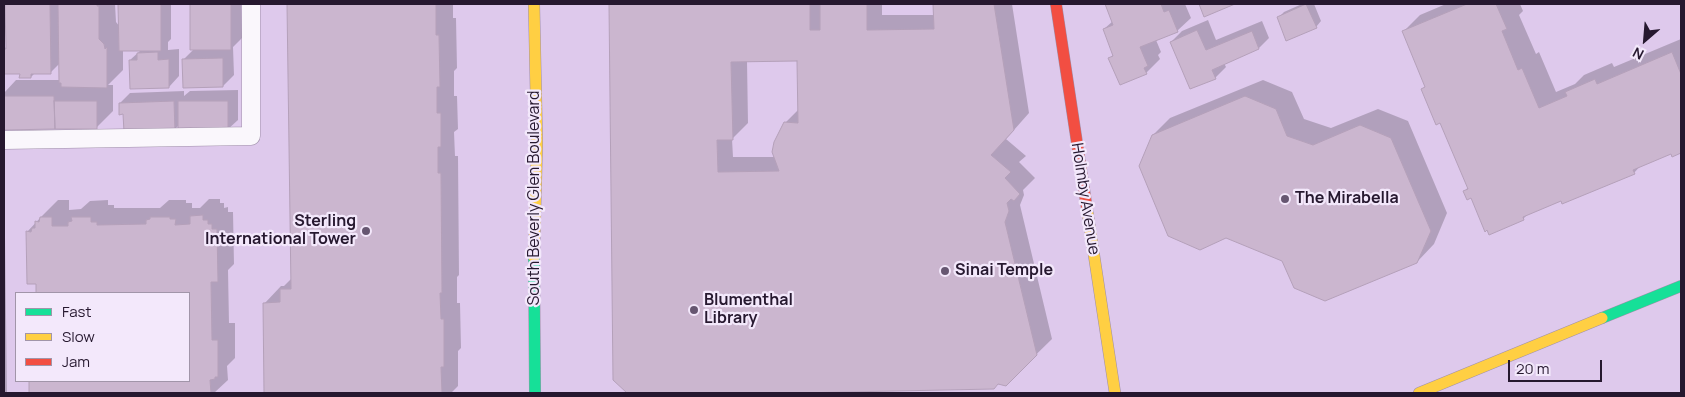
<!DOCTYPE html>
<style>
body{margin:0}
#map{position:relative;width:1685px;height:397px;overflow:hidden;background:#dec9ec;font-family:Manrope,sans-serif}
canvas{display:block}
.frame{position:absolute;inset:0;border:5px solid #26182f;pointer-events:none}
.legend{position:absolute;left:15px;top:292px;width:175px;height:90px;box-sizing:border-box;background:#f3e8fb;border:1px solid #a195a9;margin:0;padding:6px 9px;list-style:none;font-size:15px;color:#26182f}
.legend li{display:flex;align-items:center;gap:10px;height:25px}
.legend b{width:25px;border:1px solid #a195a9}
.north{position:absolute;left:1620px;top:15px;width:50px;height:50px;-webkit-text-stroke:4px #f3e8fb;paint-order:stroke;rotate:207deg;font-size:14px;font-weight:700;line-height:20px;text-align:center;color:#26182f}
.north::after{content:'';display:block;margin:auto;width:18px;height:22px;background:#26182f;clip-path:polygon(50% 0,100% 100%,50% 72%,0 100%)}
.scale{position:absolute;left:1508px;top:360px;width:94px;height:22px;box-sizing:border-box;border:2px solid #26182f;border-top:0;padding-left:6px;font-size:15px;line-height:18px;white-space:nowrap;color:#26182f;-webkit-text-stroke:4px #f3e8fb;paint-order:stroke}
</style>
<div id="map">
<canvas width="1685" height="397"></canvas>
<div class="frame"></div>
<ul class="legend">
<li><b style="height:6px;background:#16e098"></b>Fast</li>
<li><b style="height:6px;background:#ffcf43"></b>Slow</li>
<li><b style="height:6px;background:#f24e42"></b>Jam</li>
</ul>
<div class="north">N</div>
<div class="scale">20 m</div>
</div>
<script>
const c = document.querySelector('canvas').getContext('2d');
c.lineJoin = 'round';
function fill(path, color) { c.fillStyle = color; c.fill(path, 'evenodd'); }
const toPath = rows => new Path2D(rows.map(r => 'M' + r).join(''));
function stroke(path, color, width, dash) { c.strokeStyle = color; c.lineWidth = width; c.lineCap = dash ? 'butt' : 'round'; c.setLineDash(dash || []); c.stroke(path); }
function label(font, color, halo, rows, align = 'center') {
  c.font = font + ' Manrope,sans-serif'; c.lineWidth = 4.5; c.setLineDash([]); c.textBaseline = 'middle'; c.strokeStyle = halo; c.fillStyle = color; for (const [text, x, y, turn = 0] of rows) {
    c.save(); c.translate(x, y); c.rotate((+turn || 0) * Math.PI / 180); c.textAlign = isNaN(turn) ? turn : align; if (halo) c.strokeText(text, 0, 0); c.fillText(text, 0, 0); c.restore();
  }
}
fill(toPath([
 [7,4,115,4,116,22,120,27,120,4,171,4,171,39,168,42,168,50,179,49,179,76,169,87,130,60,141,50,123,50,123,70,108,85,113,85,113,111,96,128,4,128,4,93,16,80,60,80,60,63,50,73,35,73,31,77,21,73,4,73,4,49,7,46],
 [191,4,241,4,242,38,233,47,234,75,223,86,184,59,194,49,191,49],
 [288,4,453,4,453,18,456,18,457,68,454,71,454,96,457,96,458,129,454,132,455,156,458,156,459,275,457,277,457,303,460,303,461,348,458,351,458,386,451,393,266,393,264,304,281,286,284,286,292,278],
 [610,4,882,4,882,15,935,15,936,4,1012,4,1029,113,1006,139,1026,156,1019,162,1035,178,1023,190,1024,195,1020,205,1052,339,1006,384,998,383,993,387,742,393,629,393,615,379],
 [798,60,799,109,785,123,775,157,733,157,732,139,748,123,747,61],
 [1106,4,1185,4,1191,18,1177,31,1156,40,1161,52,1158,55,1160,59,1146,73,1110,58,1114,54,1104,29,1113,21],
 [1302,4,1314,4,1321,21,1316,27,1278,18,1284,12],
 [1446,4,1520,4,1523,11,1519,15,1536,54,1539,52,1556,92,1575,84,1584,75,1612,63,1614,67,1681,39,1681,152,1673,155,1671,152,1642,164,1634,173,1529,213,1523,219,1472,197,1465,191,1468,187,1441,122,1422,89,1426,86,1403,32,1420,15],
 [1208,20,1216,40,1262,21,1269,38,1259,48,1224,63,1226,67,1215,78,1171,42,1182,31],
 [1263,80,1292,92,1304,119,1331,128,1378,109,1408,121,1447,213,1434,244,1417,262,1283,260,1153,135,1170,118],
 [238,90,238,120,227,130,179,125,174,130,125,113,120,103,130,93,184,91,184,96,190,91],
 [4,158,7,393,4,393],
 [209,199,220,199,220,203,224,203,224,208,228,207,228,212,233,212,234,264,228,270,229,323,235,323,235,358,227,366,228,380,214,393,31,393,31,381,189,381,189,293,37,293,37,283,27,232,41,217,58,200,69,200,69,210,81,209,90,201,108,200,108,205,114,205,114,208,160,208,169,200,186,200,186,203,192,203,192,208,200,208]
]), '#0003');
const building = toPath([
 [5,4,50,4,51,74,31,74,31,78,19,78,20,74,4,74,4,49,6,49,5,4],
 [58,4,97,4,97,6,99,6,99,39,104,44,105,49,107,47,107,88,61,87,61,83,59,83,58,4],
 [118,4,161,4,161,51,119,51,118,4],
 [190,4,231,4,231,50,190,50,190,4],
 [287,4,436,4,436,35,439,35,440,87,437,87,437,113,441,113,441,147,438,147,438,173,441,173,442,293,440,293,441,319,444,319,444,367,441,367,442,393,264,393,263,303,280,302,280,289,291,289,287,4],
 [609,4,810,4,810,30,820,30,820,4,867,4,867,30,934,29,933,4,994,4,1014,130,991,155,1011,172,1005,178,1020,194,1014,201,1011,199,1007,203,1009,211,1005,222,1037,355,1006,386,998,384,994,389,797,393,627,393,613,380,609,4],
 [797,61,798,123,784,122,774,142,772,152,779,171,718,172,717,140,733,140,731,62,797,61],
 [1105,4,1161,4,1164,12,1169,10,1178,32,1140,47,1148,66,1144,68,1147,74,1120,85,1108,58,1113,56,1103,29,1113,25,1105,4],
 [1199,4,1235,4,1204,17,1199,4],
 [1306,4,1317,28,1286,41,1277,17,1306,4],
 [1467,4,1496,4,1507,29,1502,31,1518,70,1522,68,1539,108,1567,96,1565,92,1595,79,1597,84,1672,52,1681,74,1681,153,1672,157,1671,154,1633,170,1635,174,1562,204,1561,201,1523,217,1524,220,1489,235,1487,230,1485,232,1471,198,1467,200,1463,191,1468,189,1440,123,1436,125,1421,89,1425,87,1402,31,1467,4],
 [1197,30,1206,50,1252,31,1259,49,1212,70,1216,79,1190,89,1170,42,1197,30],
 [158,52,158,60,169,59,169,88,130,89,129,60,137,60,137,53,158,52],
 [223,58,223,87,183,88,182,59,223,58],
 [4,96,54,96,55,129,4,130,4,96],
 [1245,96,1276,109,1287,136,1313,145,1360,125,1391,138,1431,231,1417,263,1325,301,1294,288,1282,261,1226,238,1200,250,1168,236,1139,166,1152,135,1245,96],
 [54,101,97,101,97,129,55,129,54,101],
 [174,101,175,131,124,132,123,114,119,115,119,103,174,101],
 [178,101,228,101,228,132,178,130,178,101],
 [203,215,203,220,208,220,208,224,212,224,212,229,217,229,218,282,211,282,212,340,218,340,218,377,215,377,215,379,210,380,211,393,29,393,29,381,189,381,189,293,36,293,36,284,27,284,26,231,31,232,32,228,35,228,35,221,39,222,40,217,52,217,52,226,68,226,68,222,72,221,71,217,91,217,91,222,97,222,97,225,146,224,146,220,150,219,150,217,170,217,170,219,176,219,175,225,190,224,190,216,203,215]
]);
fill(building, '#cbb6cf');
stroke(building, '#b4a0b9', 1);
const lane = toPath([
 [4,140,251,136,251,4]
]);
const fast = toPath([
 [534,257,535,393],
 [1602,318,1681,286]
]);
const slow = toPath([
 [534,4,537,143,534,257],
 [1087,209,1115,393],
 [1419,393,1602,318]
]);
const jam = toPath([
 [1056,4,1087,209]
]);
stroke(lane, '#9f8fa9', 19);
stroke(fast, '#9f8fa9', 12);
stroke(slow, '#9f8fa9', 12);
stroke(jam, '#9f8fa9', 12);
stroke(lane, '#faf7fc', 18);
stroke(fast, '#16e098', 11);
stroke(slow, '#ffcf43', 11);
stroke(jam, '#f24e42', 11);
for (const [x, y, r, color] of [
 [1285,199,5,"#665671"],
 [366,231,5,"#665671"],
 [945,271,5,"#665671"],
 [694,310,5,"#665671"]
]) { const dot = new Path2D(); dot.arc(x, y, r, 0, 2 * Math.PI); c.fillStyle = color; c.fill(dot); stroke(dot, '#f3e8fb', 2); }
label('16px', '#26182f', '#f3e8fb', [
 ["South Beverly Glen Boulevard",535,198,-90],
 ["Holmby Avenue",1085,199,81]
]);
label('bold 16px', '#26182f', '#f3e8fb', [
 ["The Mirabella",1295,199],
 ["Sterling",356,222,"right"],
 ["International Tower",356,240,"right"],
 ["Sinai Temple",955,271],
 ["Blumenthal",704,301],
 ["Library",704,319]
], 'left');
</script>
